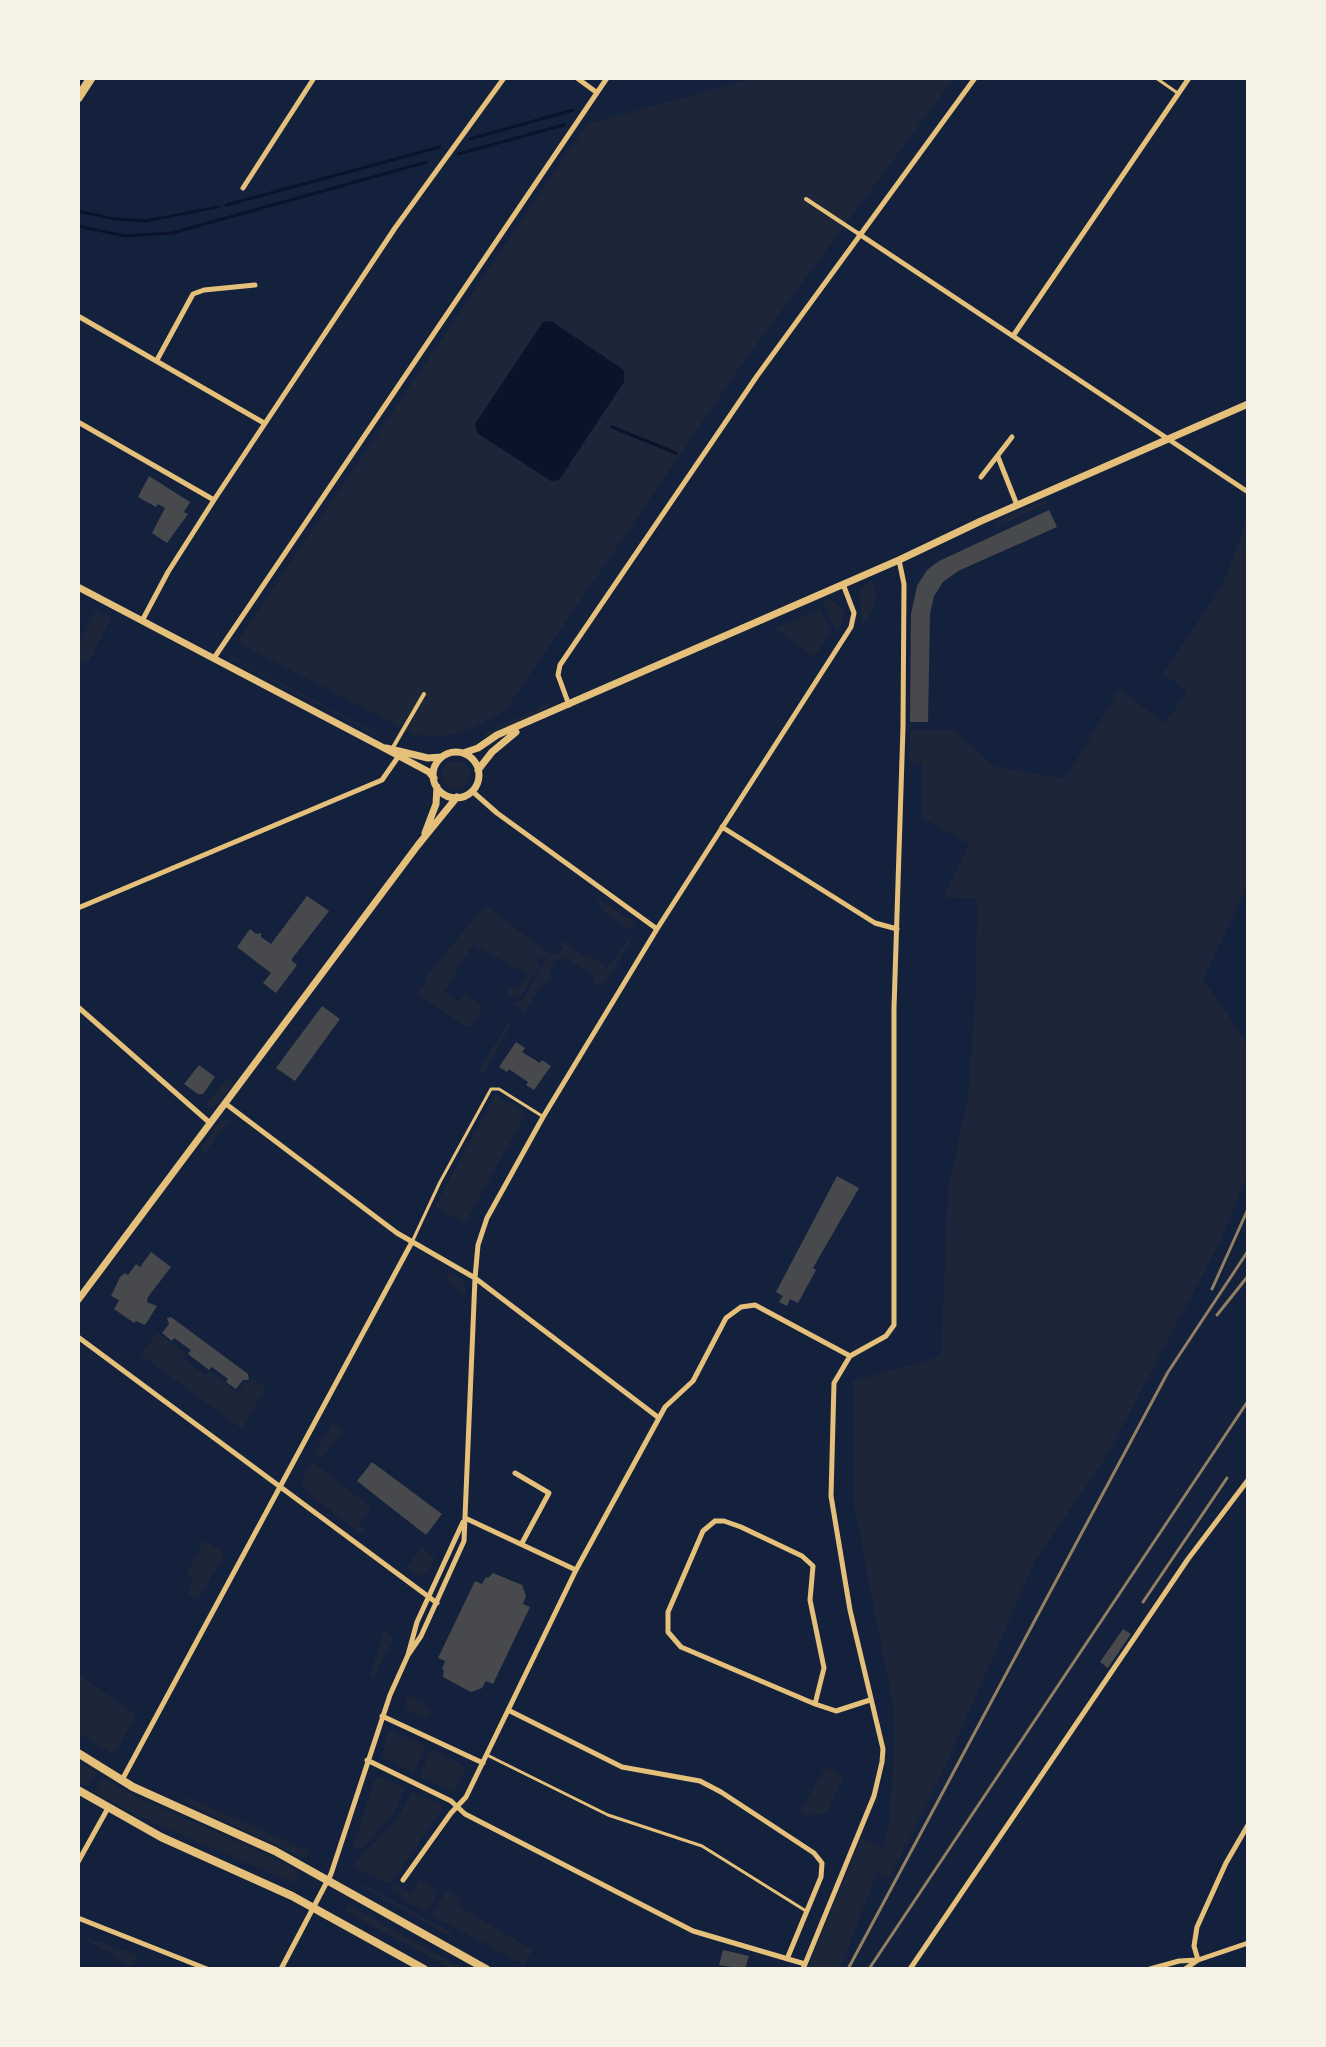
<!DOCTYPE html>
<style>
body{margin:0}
#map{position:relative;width:1326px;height:2047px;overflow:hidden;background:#14213d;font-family:"PT Sans Narrow",sans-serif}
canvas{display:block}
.frame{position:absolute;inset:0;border:80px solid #f6f1e7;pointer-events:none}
</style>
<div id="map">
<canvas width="1326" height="2047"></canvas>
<div class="frame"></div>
</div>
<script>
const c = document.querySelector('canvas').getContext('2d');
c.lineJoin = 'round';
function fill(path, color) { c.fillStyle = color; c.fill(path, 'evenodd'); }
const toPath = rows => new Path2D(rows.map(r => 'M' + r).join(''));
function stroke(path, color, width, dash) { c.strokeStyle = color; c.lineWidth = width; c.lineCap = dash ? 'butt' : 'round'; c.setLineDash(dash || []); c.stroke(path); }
fill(toPath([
 [755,78,954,78,742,364,505,711,472,728,445,736,415,735,237,642,587,124],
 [1046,500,1047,503,994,528,999,520],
 [1248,517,1248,884,1203,979,1248,1044,1248,1174,1220,1242,1106,1457,1035,1561,935,1789,890,1878,877,1872,840,1969,807,1969,861,1838,883,1848,889,1823,894,1756,893,1706,854,1505,853,1381,941,1356,948,1190,968,1096,976,988,977,899,944,897,969,844,921,817,922,764,909,763,910,731,953,729,993,766,1065,779,1119,689,1165,723,1187,692,1163,673,1222,586],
 [871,580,877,594,873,602,876,605,862,626,859,592],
 [830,599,844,610,843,620,837,630,822,600],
 [96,610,111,618,88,663,82,660,78,665,78,646],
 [820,610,831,631,814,657,775,628],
 [223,652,380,735,379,737,232,659],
 [554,701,545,709,495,733,486,740,485,733],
 '442 775a14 14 0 1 1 28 0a14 14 0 1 1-28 0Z',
 [597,898,635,923,632,928,625,927,601,909],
 [485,905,551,955,553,953,557,955,564,948,559,944,562,941,586,958,589,955,607,968,630,937,632,939,606,982,594,985,590,992,596,976,567,959,556,959,550,968,551,983,547,981,542,985,525,1012,511,1003,523,999,547,957,538,956,537,960,541,964,521,996,513,997,506,993,510,986,518,990,528,975,473,944,444,992,459,1002,464,994,483,1006,472,1026,467,1027,417,994,427,981,425,978],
 [509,1021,512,1023,485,1073,479,1070],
 [227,1078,234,1083,219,1103,212,1107,204,1108],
 [495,1094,526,1113,465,1223,435,1207],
 [231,1118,205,1153,200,1149,220,1122],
 [450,1272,464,1282,467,1297,446,1280],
 [157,1332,187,1355,184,1359,205,1375,209,1370,237,1392,244,1383,249,1383,252,1378,266,1388,242,1429,141,1355],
 [332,1422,343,1431,321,1459,315,1454],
 [312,1462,371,1507,359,1525,364,1529,361,1534,309,1494,303,1486,303,1478],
 [204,1541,225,1553,199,1599,187,1593,194,1579,186,1574],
 [421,1547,435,1558,427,1573,419,1576,406,1568],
 [384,1630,394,1638,373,1679,370,1675],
 [78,1674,136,1715,114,1755,78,1733],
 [408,1695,425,1703,424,1706,431,1710,427,1719,408,1711,406,1705],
 [392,1730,426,1746,413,1773,382,1757,388,1734],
 [432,1749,466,1767,455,1792,419,1777],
 [78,1761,97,1773,88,1787,78,1781],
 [826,1767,844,1776,827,1812,808,1816,800,1811],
 [103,1777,132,1795,250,1847,299,1872,293,1883,125,1810,94,1792],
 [379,1777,405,1788,393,1814,363,1848,353,1848,374,1780],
 [412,1792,444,1806,393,1881,387,1883,358,1870,355,1865,356,1861,398,1818],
 [186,1797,309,1851,307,1857,303,1858,184,1802],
 [420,1880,439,1892,426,1912,401,1898,402,1894,392,1892,395,1884,410,1894],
 [364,1885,451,1932,449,1936,361,1886],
 [447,1890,461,1899,457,1905,533,1950,524,1965,431,1915],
 [349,1905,458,1966,464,1969,452,1969,380,1930,345,1911],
 [79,1935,138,1955,133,1965,128,1965]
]), '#1d2539');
fill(toPath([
 [551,321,624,370,624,382,559,480,551,481,477,433,475,424,543,322]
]), '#0b132b');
stroke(toPath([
 [470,139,573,110],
 [458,154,564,125],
 [226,205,440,147],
 [78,211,115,219,145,221,218,207],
 [78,226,125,236,172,233,427,162],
 [612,427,676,453]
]), '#0b132b', 3);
fill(toPath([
 [149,476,190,502,184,512,188,514,167,543,152,533,165,508,158,504,156,507,138,497],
 [1049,510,1057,527,958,571,943,582,934,596,930,614,928,722,910,722,911,614,917,586,927,570,939,561],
 [307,896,329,911,291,960,297,965,276,993,263,983,271,973,237,947,250,929,256,934,261,933,261,937,271,944],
 [322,1006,340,1019,295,1081,276,1068],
 [516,1042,525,1048,522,1052,540,1063,542,1060,551,1066,534,1090,526,1085,528,1082,509,1069,507,1072,499,1067],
 [199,1065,215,1077,203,1094,198,1094,184,1084],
 [837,1176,859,1188,813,1268,816,1270,798,1303,790,1299,787,1306,779,1302,783,1296,776,1292],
 [151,1252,171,1267,148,1297,147,1302,157,1306,145,1325,136,1321,134,1323,114,1309,119,1300,111,1296,120,1277,125,1273,128,1275,136,1264,140,1267],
 [171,1317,248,1374,249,1380,243,1380,236,1389,226,1382,228,1379,212,1367,209,1370,188,1354,191,1350,174,1338,172,1341,162,1333,169,1324,167,1318],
 [372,1462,442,1514,426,1535,357,1481],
 [493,1573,522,1585,526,1596,523,1604,530,1607,493,1684,486,1681,482,1688,471,1692,443,1677,444,1670,442,1669,445,1661,438,1658,475,1581,482,1584,486,1577,488,1578],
 [1123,1629,1131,1634,1108,1668,1100,1662],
 [723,1950,749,1956,745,1969,719,1965]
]), '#48494c');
stroke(toPath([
 [1156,78,1179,94],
 [412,1242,440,1182,491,1089,499,1089,542,1116],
 [487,1755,608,1815,702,1846,806,1911]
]), '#e5c07b', 3);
stroke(toPath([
 [806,199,859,234],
 [392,749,424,694]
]), '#e5c07b', 4);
stroke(toPath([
 [577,78,596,92],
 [243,188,314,78],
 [859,234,1248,492],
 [78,316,264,423],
 [1013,336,1189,78],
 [157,360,193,294,204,290,255,285],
 [78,422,214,500],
 [998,457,1017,505],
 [981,477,1012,437],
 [143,619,168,572,214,500,395,228,504,78],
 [214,658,607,78],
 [569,705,558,675,560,665,757,376,975,78],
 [472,791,497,813,657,929],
 [722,827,875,923,897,929],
 [78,908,382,780,398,757],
 [78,1007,210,1123],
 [226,1104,397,1233,475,1278,659,1418],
 [78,1337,437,1603],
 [515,1473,549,1493,522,1543],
 [465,1518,576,1570],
 [715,1521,724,1521,741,1527,802,1556,813,1566,810,1600,824,1668,815,1704,681,1647,668,1632,668,1612,703,1531,715,1521],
 [408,1655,421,1636,464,1541,475,1278,478,1245,487,1218,543,1117,657,929,851,627,854,613,843,584],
 [815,1704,836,1711,870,1700],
 [508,1710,622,1767,700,1781,721,1792,814,1853,822,1863,821,1877,787,1959],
 [382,1716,483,1763],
 [367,1760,451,1801,465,1814,693,1931,805,1964],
 [122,1780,412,1242],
 [78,1862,108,1808],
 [403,1880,451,1813,466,1797,576,1570,665,1407,693,1381,726,1318,741,1307,755,1305,850,1356],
 [78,1918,207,1969],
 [1198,1960,1194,1946,1197,1927,1226,1863,1248,1825],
 [281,1969,331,1874,390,1695,408,1655,417,1622,463,1522],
 [803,1969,874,1796,882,1762,883,1749,850,1610,831,1496,834,1383,850,1356,886,1336,894,1325,894,1008,903,727,904,584,899,560],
 [910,1969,1188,1559,1248,1480],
 [1150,1969,1179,1961,1197,1960],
 [1185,1969,1198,1960,1248,1943]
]), '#e5c07b', 5);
stroke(toPath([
 [78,587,384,748,429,772,434,778],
 [386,748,428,758,441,757],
 '433 775a23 23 0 1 1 46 0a23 23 0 1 1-46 0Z',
 [463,753,478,748,497,735,899,560,981,521,1248,404],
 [478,770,492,752,516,732],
 [425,833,436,804,437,787],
 [78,1300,418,845,457,797]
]), '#e5c07b', 7);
stroke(toPath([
 [78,1753,133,1787,275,1851,486,1969],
 [78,1790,161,1837,292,1896,424,1969]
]), '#e5c07b', 8);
stroke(toPath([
 [78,98,91,78]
]), '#e5c07b', 9);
stroke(toPath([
 [1212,1289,1248,1209],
 [1217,1315,1248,1276],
 [1143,1602,1227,1478],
 [848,1969,1168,1372,1248,1251],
 [869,1969,1248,1401]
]), '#918062', 3);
</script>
